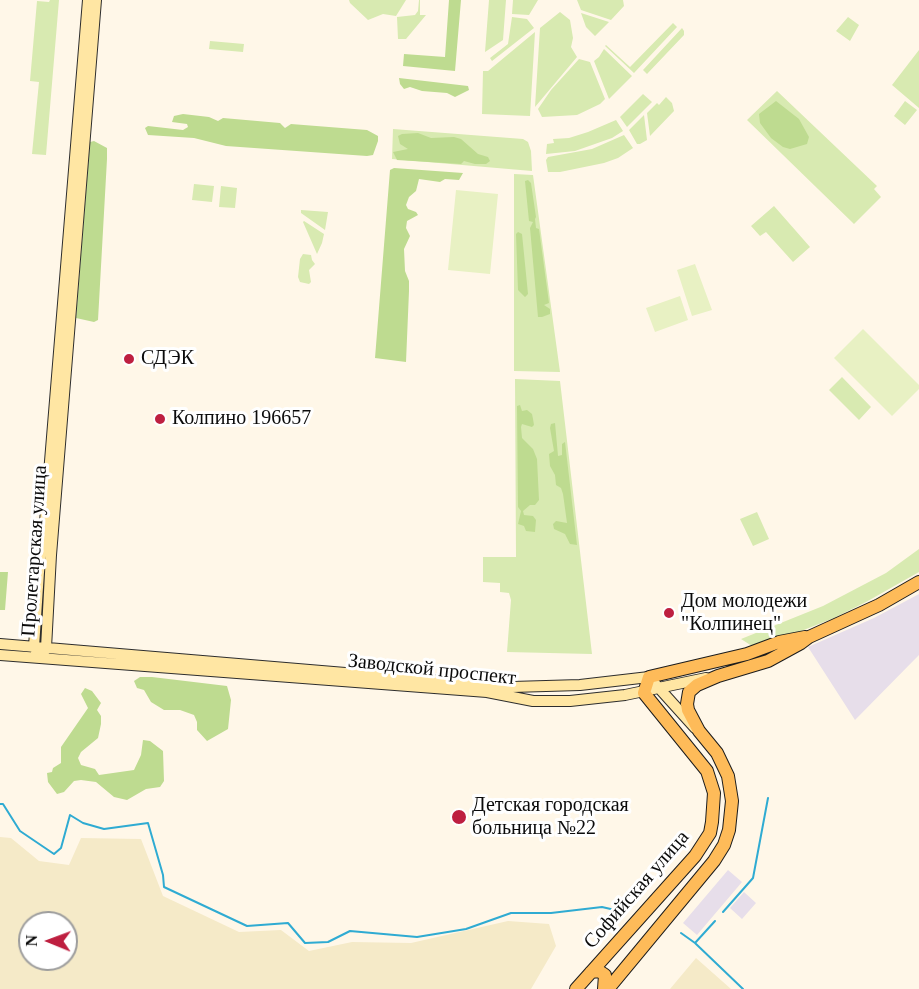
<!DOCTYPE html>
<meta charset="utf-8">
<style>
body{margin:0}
#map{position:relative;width:919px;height:989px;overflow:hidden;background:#fff7e8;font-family:"Times New Roman",serif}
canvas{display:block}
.north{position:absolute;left:18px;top:911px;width:60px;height:60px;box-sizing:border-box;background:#fff;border:2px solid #9d9d9d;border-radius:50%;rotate:271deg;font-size:16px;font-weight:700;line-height:24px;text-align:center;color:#0b0b0b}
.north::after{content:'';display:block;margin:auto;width:21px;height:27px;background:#be1f40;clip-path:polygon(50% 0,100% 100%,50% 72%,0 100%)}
</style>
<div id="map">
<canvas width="919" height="989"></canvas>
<div class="north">N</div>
</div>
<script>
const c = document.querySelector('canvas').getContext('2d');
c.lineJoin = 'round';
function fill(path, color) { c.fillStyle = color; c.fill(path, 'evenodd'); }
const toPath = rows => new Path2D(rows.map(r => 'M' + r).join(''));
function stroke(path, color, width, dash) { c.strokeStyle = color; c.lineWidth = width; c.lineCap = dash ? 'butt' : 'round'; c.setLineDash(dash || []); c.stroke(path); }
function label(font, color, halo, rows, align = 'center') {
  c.font = font + ' "Times New Roman",serif'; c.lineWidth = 6; c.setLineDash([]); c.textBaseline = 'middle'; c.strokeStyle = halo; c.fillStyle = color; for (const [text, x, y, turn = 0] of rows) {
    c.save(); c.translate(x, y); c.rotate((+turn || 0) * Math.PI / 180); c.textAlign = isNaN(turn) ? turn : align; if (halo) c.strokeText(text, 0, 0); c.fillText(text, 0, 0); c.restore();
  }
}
fill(toPath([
 [919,594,919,655,855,720,808,647,874,618],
 [728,870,742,882,697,935,683,923],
 [744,892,756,903,742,919,730,908]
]), '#e7deea');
fill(toPath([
 [0,837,11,838,39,861,69,865,81,838,141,839,163,896,239,932,281,930,309,951,352,942,411,943,508,921,549,924,556,946,531,989,0,989],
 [30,923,66,923,66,959,30,959],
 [696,958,731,989,670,989]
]), '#f5eac8');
fill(toPath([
 [50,0,59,0,46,155,32,154,39,82,30,81,37,1,49,2],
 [349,0,406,0,396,16,383,14,368,20,350,3],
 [419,0,420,0,420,15,426,15,406,39,398,39,397,17,415,15,418,11],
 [489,0,506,0,503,40,485,52],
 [513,0,538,0,529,15,512,14],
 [577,0,623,0,624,6,611,20,581,10],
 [560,12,570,20,573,38,571,47,577,57,535,107,540,28],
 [581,13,609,22,595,36,586,27],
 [512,17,527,19,534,28,492,61,490,58,508,44],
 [848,17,859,25,850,41,836,31],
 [673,23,677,27,634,73,605,46,606,45,630,67],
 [682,28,684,31,684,35,647,74,643,70],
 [535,32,530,116,482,114,483,71,488,71],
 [210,41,244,44,243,52,209,49],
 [604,49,632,76,609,99,594,61,599,57],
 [919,50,919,108,892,85],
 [579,59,590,62,605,99,600,104,577,115,542,117,538,109,551,90],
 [777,91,877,186,874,189,881,197,854,224,747,120],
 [643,94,652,102,627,127,620,117],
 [666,97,672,103,674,111,650,136,647,113,657,103,659,105],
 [905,101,917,110,905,125,894,116],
 [644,115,647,140,640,144,637,144,629,130],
 [616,120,623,131,612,138,575,151,546,154,547,144,554,143,553,139,569,138,588,132],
 [393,129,523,139,528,142,531,151,532,171,392,159],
 [624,135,633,148,618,158,604,163,560,172,548,172,546,160,548,157,592,149],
 [514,174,533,175,560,372,514,371],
 [194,184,214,186,212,202,192,200],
 [221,186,237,188,235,208,219,207],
 [774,206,810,247,793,262,766,232,760,236,751,226],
 [301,210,328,212,325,230,301,213],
 [304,221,324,234,322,243,317,254,303,222],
 [303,254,311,255,312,260,315,264,309,270,311,282,309,284,300,282,298,277,300,259],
 [842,377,871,407,859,420,829,390],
 [515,379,560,381,592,654,507,652,511,600,509,593,500,592,500,583,483,582,483,557,516,557],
 [757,512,769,539,753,546,740,519],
 [919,549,919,572,866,602,834,618,776,641,752,646,741,639,823,606,886,573]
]), '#d8eab1');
fill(toPath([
 [449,0,461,0,455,71,403,66,404,54,445,57],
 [399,78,468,86,469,90,455,97,447,93,422,91,410,87,404,89,400,84],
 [776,101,799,119,809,137,807,144,790,149,783,147,771,138,760,123,759,114],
 [183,114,209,117,218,121,223,118,280,123,285,128,291,124,367,130,378,136,378,141,373,155,367,156,226,146,194,138,148,135,145,128,148,126,183,130,188,127,187,124,172,122,174,116],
 [418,133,431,138,454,137,461,139,478,154,488,157,490,161,486,164,475,164,464,161,461,164,397,160,393,152,408,149,400,144,398,136,402,134],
 [94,141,107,148,107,159,98,320,94,322,76,318,90,142],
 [394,168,463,173,459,180,445,179,440,182,419,179,416,191,409,197,406,205,408,209,416,212,418,215,407,221,406,228,410,236,404,249,405,271,409,281,409,291,406,362,375,358,390,170],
 [528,180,531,183,536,217,535,219,536,228,539,229,549,303,544,305,550,309,550,314,542,317,538,317,530,228,533,222,529,221,525,181],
 [518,232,522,234,528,294,525,297,518,290,516,234],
 [520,405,522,411,527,410,532,414,533,419,534,425,532,427,522,424,521,427,522,438,533,449,537,459,539,500,535,505,530,505,523,511,524,515,533,516,536,520,535,532,526,531,524,526,518,524,521,511,518,507,517,406],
 [555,423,558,456,562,455,562,444,565,442,577,545,570,544,565,534,554,529,553,524,556,521,567,523,563,494,561,488,556,485,555,475,550,466,549,454,554,451,550,428,551,424],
 [0,572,8,572,5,610,0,610],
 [140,677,152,677,227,686,231,700,228,729,207,741,197,730,197,722,194,715,180,710,164,710,151,702,144,690,137,688,134,681],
 [85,688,92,691,101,703,97,710,101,716,101,724,98,738,81,752,78,758,81,765,95,769,99,775,134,770,141,755,143,740,150,741,163,751,164,781,160,787,146,789,127,800,114,797,96,782,81,780,74,781,64,792,57,794,48,782,47,773,52,772,53,768,61,763,61,747,88,708,81,694]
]), '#bedb90');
fill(toPath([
 [456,190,498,194,490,274,448,270],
 [695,264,712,310,692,316,677,270],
 [680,296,688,320,655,332,646,308],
 [863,329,919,385,919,389,892,416,834,358]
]), '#e8f1c3');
stroke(toPath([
 [0,804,3,804,20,831,54,854,61,848,70,815,83,823,104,829,148,823,163,875,164,887,247,926,288,923,305,943,328,942,350,931,417,937,466,929,511,913,551,913,602,907,615,910],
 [723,912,753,878,768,798],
 [681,933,695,943,743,989],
 [695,943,715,921]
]), '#2fabd2', 2);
const secondary = toPath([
 [0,644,512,687,580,685,649,677,695,728],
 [36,651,34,647,39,572,45,522,88,0],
 [43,654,46,648,51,555,96,0],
 [0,655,487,692,533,701,570,701,625,695,706,678]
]);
const primary = toPath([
 [591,972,599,971,605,975,604,989],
 [576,989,695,856,710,833,712,822,714,793,707,771,644,693,649,677,747,654,779,642,805,637],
 [608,989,714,861,724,845,729,830,732,801,728,776,717,753,699,731,688,710,687,704,689,692,697,685,718,676,768,661,801,643,809,637,879,605,919,582]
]);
stroke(secondary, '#2d2d2d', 12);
stroke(primary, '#1c1c1c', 14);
stroke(secondary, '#ffe6a3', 10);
stroke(primary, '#febb59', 12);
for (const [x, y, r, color] of [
 [129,359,6,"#be1f40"],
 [160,419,6,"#be1f40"],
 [669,613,6,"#be1f40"],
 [459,817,8,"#be1f40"]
]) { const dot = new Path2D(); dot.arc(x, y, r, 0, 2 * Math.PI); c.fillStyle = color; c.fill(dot); stroke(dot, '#fff', 2); }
label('20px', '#0b0b0b', '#fff', [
 ["СДЭК",141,359],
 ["Колпино 196657",172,419],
 ["Дом молодежи",681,602],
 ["\"Колпинец\"",681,625],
 ["Детская городская",472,806],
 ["больница №22",472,829]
], 'left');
label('20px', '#0b0b0b', '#fff', [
 ["Пролетарская улица",35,551,-86],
 ["Заводской проспект",432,670,6],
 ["Софийская улица",637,890,-49]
]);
</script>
